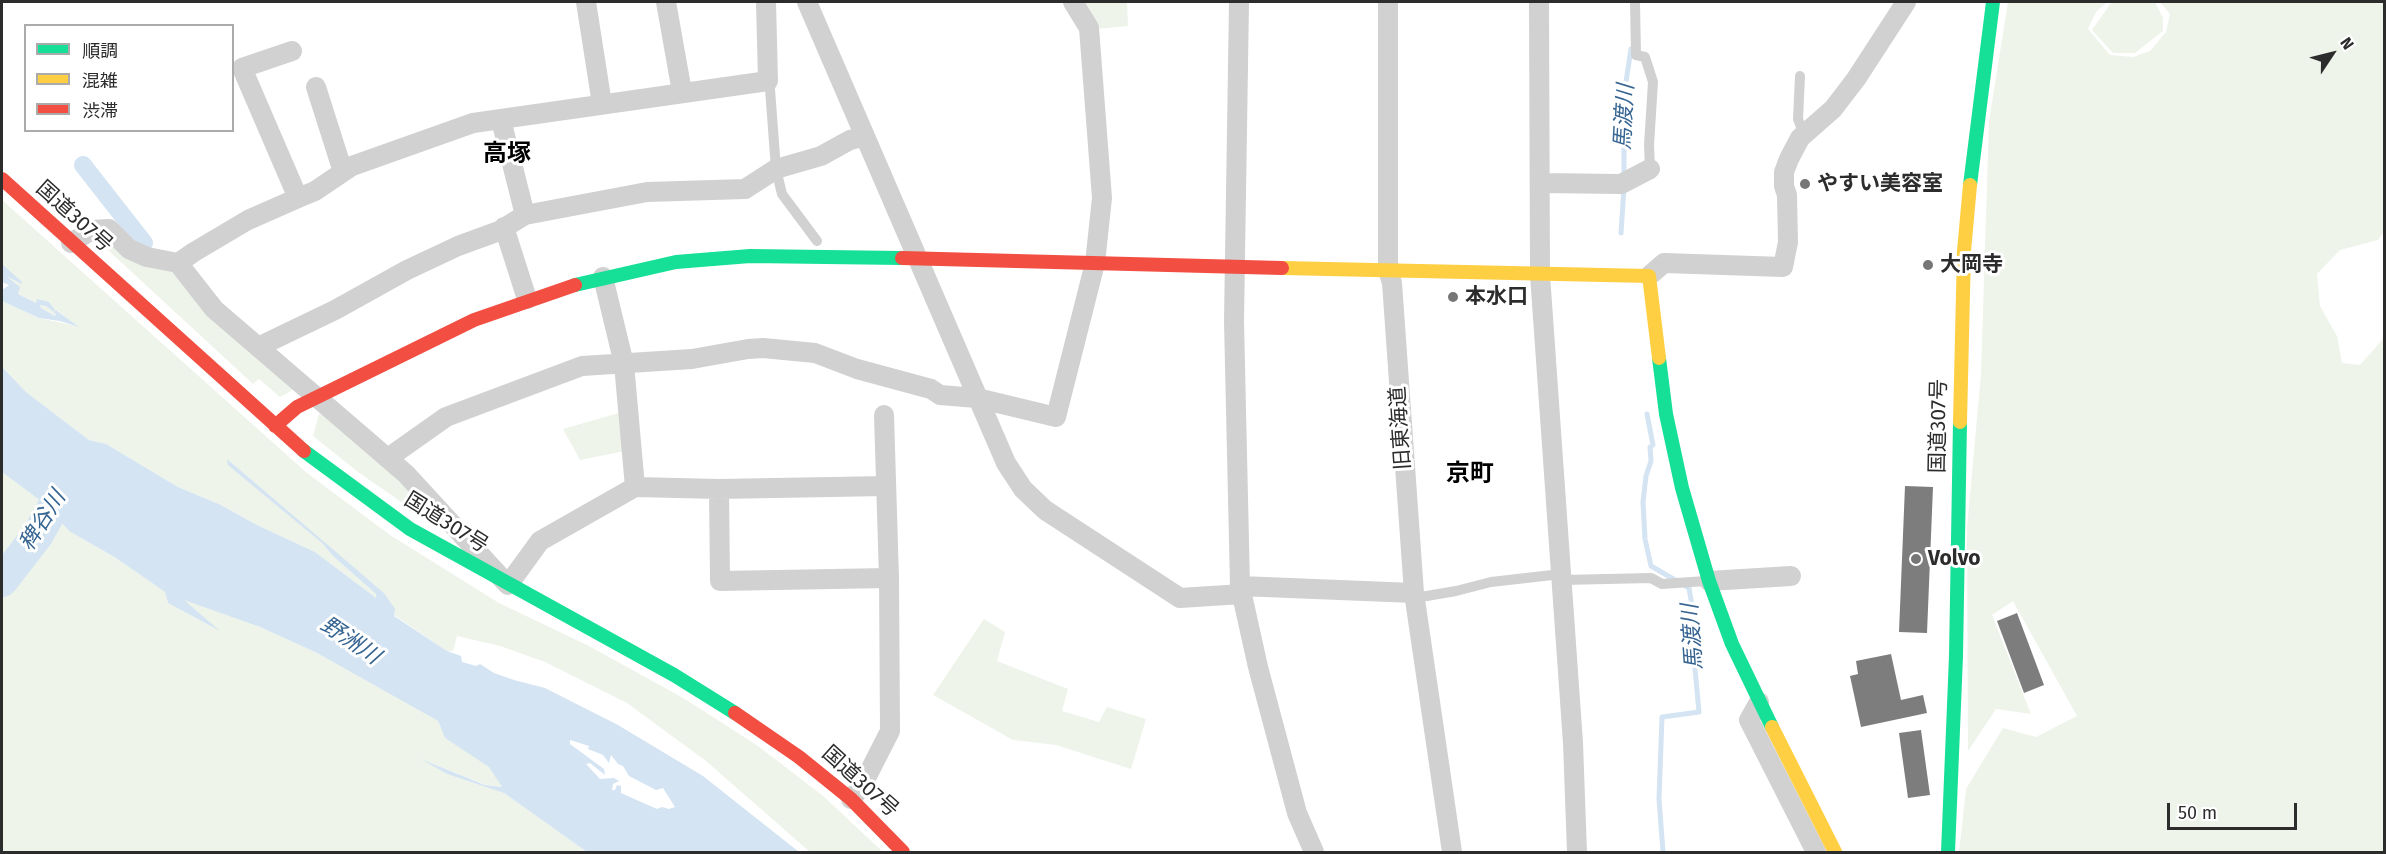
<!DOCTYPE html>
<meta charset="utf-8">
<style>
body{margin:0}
#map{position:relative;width:2386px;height:854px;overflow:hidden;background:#fff;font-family:"Fira Sans","Noto Sans JP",sans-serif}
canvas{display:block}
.frame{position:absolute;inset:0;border:3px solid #2c2c2c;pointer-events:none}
.legend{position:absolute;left:24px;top:24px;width:210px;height:108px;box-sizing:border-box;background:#fff;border:2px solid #ababab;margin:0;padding:8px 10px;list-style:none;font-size:18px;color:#2c2c2c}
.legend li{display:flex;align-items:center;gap:12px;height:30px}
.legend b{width:30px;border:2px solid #ababab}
.north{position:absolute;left:2302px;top:24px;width:60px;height:60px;-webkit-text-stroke:4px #fff;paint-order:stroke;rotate:55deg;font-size:16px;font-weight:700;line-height:24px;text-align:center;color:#2c2c2c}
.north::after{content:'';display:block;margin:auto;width:21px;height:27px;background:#2c2c2c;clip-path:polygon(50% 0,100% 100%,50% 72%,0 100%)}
.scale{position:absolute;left:2167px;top:803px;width:130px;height:27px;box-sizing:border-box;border:3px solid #2c2c2c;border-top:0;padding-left:8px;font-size:18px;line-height:21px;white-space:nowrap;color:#2c2c2c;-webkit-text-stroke:4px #fff;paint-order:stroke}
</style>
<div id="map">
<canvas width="2386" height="854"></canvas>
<div class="frame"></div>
<ul class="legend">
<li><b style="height:8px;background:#16e098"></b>順調</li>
<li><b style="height:8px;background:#ffcf43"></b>混雑</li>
<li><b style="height:8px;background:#f24e42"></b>渋滞</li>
</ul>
<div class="north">N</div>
<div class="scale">50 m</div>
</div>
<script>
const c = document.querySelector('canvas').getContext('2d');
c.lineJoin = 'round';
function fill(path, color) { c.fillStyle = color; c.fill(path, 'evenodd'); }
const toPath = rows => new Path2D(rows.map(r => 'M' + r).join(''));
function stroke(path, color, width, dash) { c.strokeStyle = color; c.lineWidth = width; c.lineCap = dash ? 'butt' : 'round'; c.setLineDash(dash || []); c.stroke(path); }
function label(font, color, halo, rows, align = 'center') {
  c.font = font + ' "Fira Sans","Noto Sans JP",sans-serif'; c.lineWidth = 6; c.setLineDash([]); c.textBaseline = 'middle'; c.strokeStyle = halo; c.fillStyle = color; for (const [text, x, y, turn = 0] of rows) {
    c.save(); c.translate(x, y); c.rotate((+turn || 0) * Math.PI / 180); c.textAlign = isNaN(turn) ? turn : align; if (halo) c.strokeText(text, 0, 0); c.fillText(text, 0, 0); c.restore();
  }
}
fill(toPath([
 [1081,2,1127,2,1128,26,1096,29],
 [2008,2,2107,2,2096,12,2088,29,2110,55,2133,57,2150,51,2166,32,2170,14,2160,2,2384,2,2384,232,2378,240,2340,250,2317,274,2320,306,2337,336,2342,363,2360,365,2383,339,2384,341,2384,852,1959,852,1966,789,2003,728,2036,737,2077,716,2013,601,1992,615,2031,714,1996,709,1968,751,1967,528,1981,374,1989,121],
 [2155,2,2163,18,2163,31,2135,53,2113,53,2092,30,2111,3],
 [2,200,307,473,390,535,499,603,589,646,685,699,758,746,822,795,883,852,810,852,706,761,627,703,545,662,500,646,457,636,453,651,447,651,394,615,384,593,267,496,322,543,333,556,376,594,377,599,315,552,257,525,221,505,178,487,106,444,89,440,26,392,2,367,2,301,39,318,77,326,57,310,55,316,41,308,40,305,47,306,54,311,49,302,36,303,18,294,6,276,21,283,2,264],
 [96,239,103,239,139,261,177,273,296,388,280,397,259,379,253,384],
 [326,410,431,508,424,518,358,472,313,436,319,414],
 [622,412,625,451,580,460,563,429],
 [2,472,45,504,69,531,116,558,165,592,168,603,216,629,182,599,260,627,317,653,438,721,445,738,490,767,502,787,486,785,426,761,447,774,504,793,587,852,2,852],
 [984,619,1005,632,997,661,1068,689,1062,711,1099,722,1107,707,1146,719,1131,769,1056,745,1013,740,933,695]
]), '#eef4ea');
fill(toPath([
 [2,264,22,282,22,284,6,276,20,287,18,294,36,303,37,299,49,302,55,310,54,312,46,306,40,305,41,308,55,316,56,314,54,313,56,310,79,327,60,321,39,318,2,301,2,290,9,285,2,282],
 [2,367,26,392,89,440,106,444,178,487,221,505,257,525,315,552,376,598,376,594,333,556,322,543,228,465,227,459,384,593,395,609,394,616,447,651,461,656,462,662,476,666,480,664,494,673,514,680,545,688,618,725,703,776,799,852,587,852,504,793,447,774,421,759,485,785,502,787,489,767,445,738,438,721,317,653,260,627,184,600,220,631,168,603,165,592,116,558,69,531,45,504,2,472],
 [570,740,589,746,588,749,603,755,609,763,611,755,618,764,623,766,629,776,656,790,663,788,675,807,669,809,662,807,657,809,621,793,621,786,617,785,615,790,612,790,613,784,619,781,614,778,600,779,586,764,590,763,605,775,604,769,570,744]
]), '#d4e4f2');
stroke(toPath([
 [1624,178,1624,95,1631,49],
 [1621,233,1624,187],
 [1647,414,1653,445,1650,447,1651,461,1646,476,1643,502,1645,539,1651,566,1689,588,1697,635,1694,658,1699,712,1662,717,1659,799,1663,852]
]), '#d4e4f2', 5);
stroke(toPath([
 [83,165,144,243]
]), '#d4e4f2', 18);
stroke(toPath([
 [2,581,37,536,72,474]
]), '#d4e4f2', 32);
fill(toPath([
 [1905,486,1933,487,1927,633,1899,632],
 [2017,613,2044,685,2024,693,1997,621],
 [1891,654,1901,700,1923,695,1927,713,1861,727,1850,676,1858,674,1856,661],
 [1921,730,1930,795,1908,798,1899,733]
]), '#7d7d7d');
stroke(toPath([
 [1635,2,1636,55,1645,57,1653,82,1649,145,1650,169],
 [1800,76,1798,119,1801,127,1810,131],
 [768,81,770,89,776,169,782,194,817,241],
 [1562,580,1651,578,1662,584,1706,581],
 [1415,598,1456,591,1491,582,1561,574]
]), '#d1d1d1', 10);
stroke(toPath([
 [586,2,602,104],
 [666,2,682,92],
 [807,2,1006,463,1023,489,1045,510,1180,598,1242,594],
 [1239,2,1234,321,1240,586,1258,667,1297,813,1314,852],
 [1388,2,1388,270,1392,283,1414,593,1452,852],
 [1539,2,1540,275,1573,743,1577,852],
 [292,51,242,68,298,198,315,191,352,166,473,123,768,81,766,2],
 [316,87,343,172],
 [501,120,525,215],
 [1540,183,1621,184,1650,169],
 [298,198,248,220,194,252,178,263,214,309,406,474,508,585,540,541,635,487,719,489,886,486],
 [504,227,527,299],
 [71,243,92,230,109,229,129,249,147,257,178,263],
 [1649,276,1664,263,1783,267,1788,242,1787,195,1784,186,1784,172,1789,159,1800,138,1833,109,1856,79,1906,2],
 [603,277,624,364,635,487],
 [258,347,335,310,407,270,458,246,499,231,525,215,647,192,745,189,776,169,821,156,850,140,865,136],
 [388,458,446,417,582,366,692,359,748,349,763,348,815,353,857,369,931,389,940,395,977,398,1056,417,1095,263,1102,198,1089,28,1073,2],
 [719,489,720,581,889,578],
 [1709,581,1791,576],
 [1240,586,1414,593],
 [1759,702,1749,720,1816,852],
 [851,799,862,786,890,731,889,578,884,415]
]), '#d1d1d1', 20);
stroke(toPath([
 [1970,185,1993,2],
 [575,285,676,262,750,256,902,258],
 [1659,358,1666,414,1682,488,1709,581,1732,644,1772,727],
 [304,451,410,529,674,675,735,713],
 [1948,852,1956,656,1960,422]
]), '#16e098', 14);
stroke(toPath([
 [1282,268,1649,276,1659,358],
 [1960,422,1964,251,1970,185],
 [1772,727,1835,852]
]), '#ffcf43', 14);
stroke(toPath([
 [2,179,304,451],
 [902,258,1282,268],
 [275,426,297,407,474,320,575,285],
 [735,713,799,757,851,799,903,852]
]), '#f24e42', 14);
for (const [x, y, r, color] of [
 [1805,184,6,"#767676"],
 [1928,265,6,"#767676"],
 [1453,297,6,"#767676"],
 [1916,559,6,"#767676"]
]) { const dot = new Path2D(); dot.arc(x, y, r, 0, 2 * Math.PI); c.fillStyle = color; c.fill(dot); stroke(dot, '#fff', 2); }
label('bold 21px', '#2c2c2c', '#fff', [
 ["やすい美容室",1817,184],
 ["大岡寺",1940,265],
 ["本水口",1465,297],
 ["Volvo",1928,559]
], 'left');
label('21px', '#2c2c2c', '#fff', [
 ["国道307号",74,217,42],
 ["国道307号",1939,426,-89],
 ["旧東海道",1401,428,-94],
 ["国道307号",446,523,32],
 ["国道307号",860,782,42]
]);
label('italic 22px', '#366592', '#fff', [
 ["馬渡川",1625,117,-87],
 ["稗谷川",43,521,-58],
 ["馬渡川",1693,637,-94],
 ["野洲川",350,641,34]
]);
label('bold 24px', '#000', '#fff', [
 ["高塚",507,154],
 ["京町",1470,474]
]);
</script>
